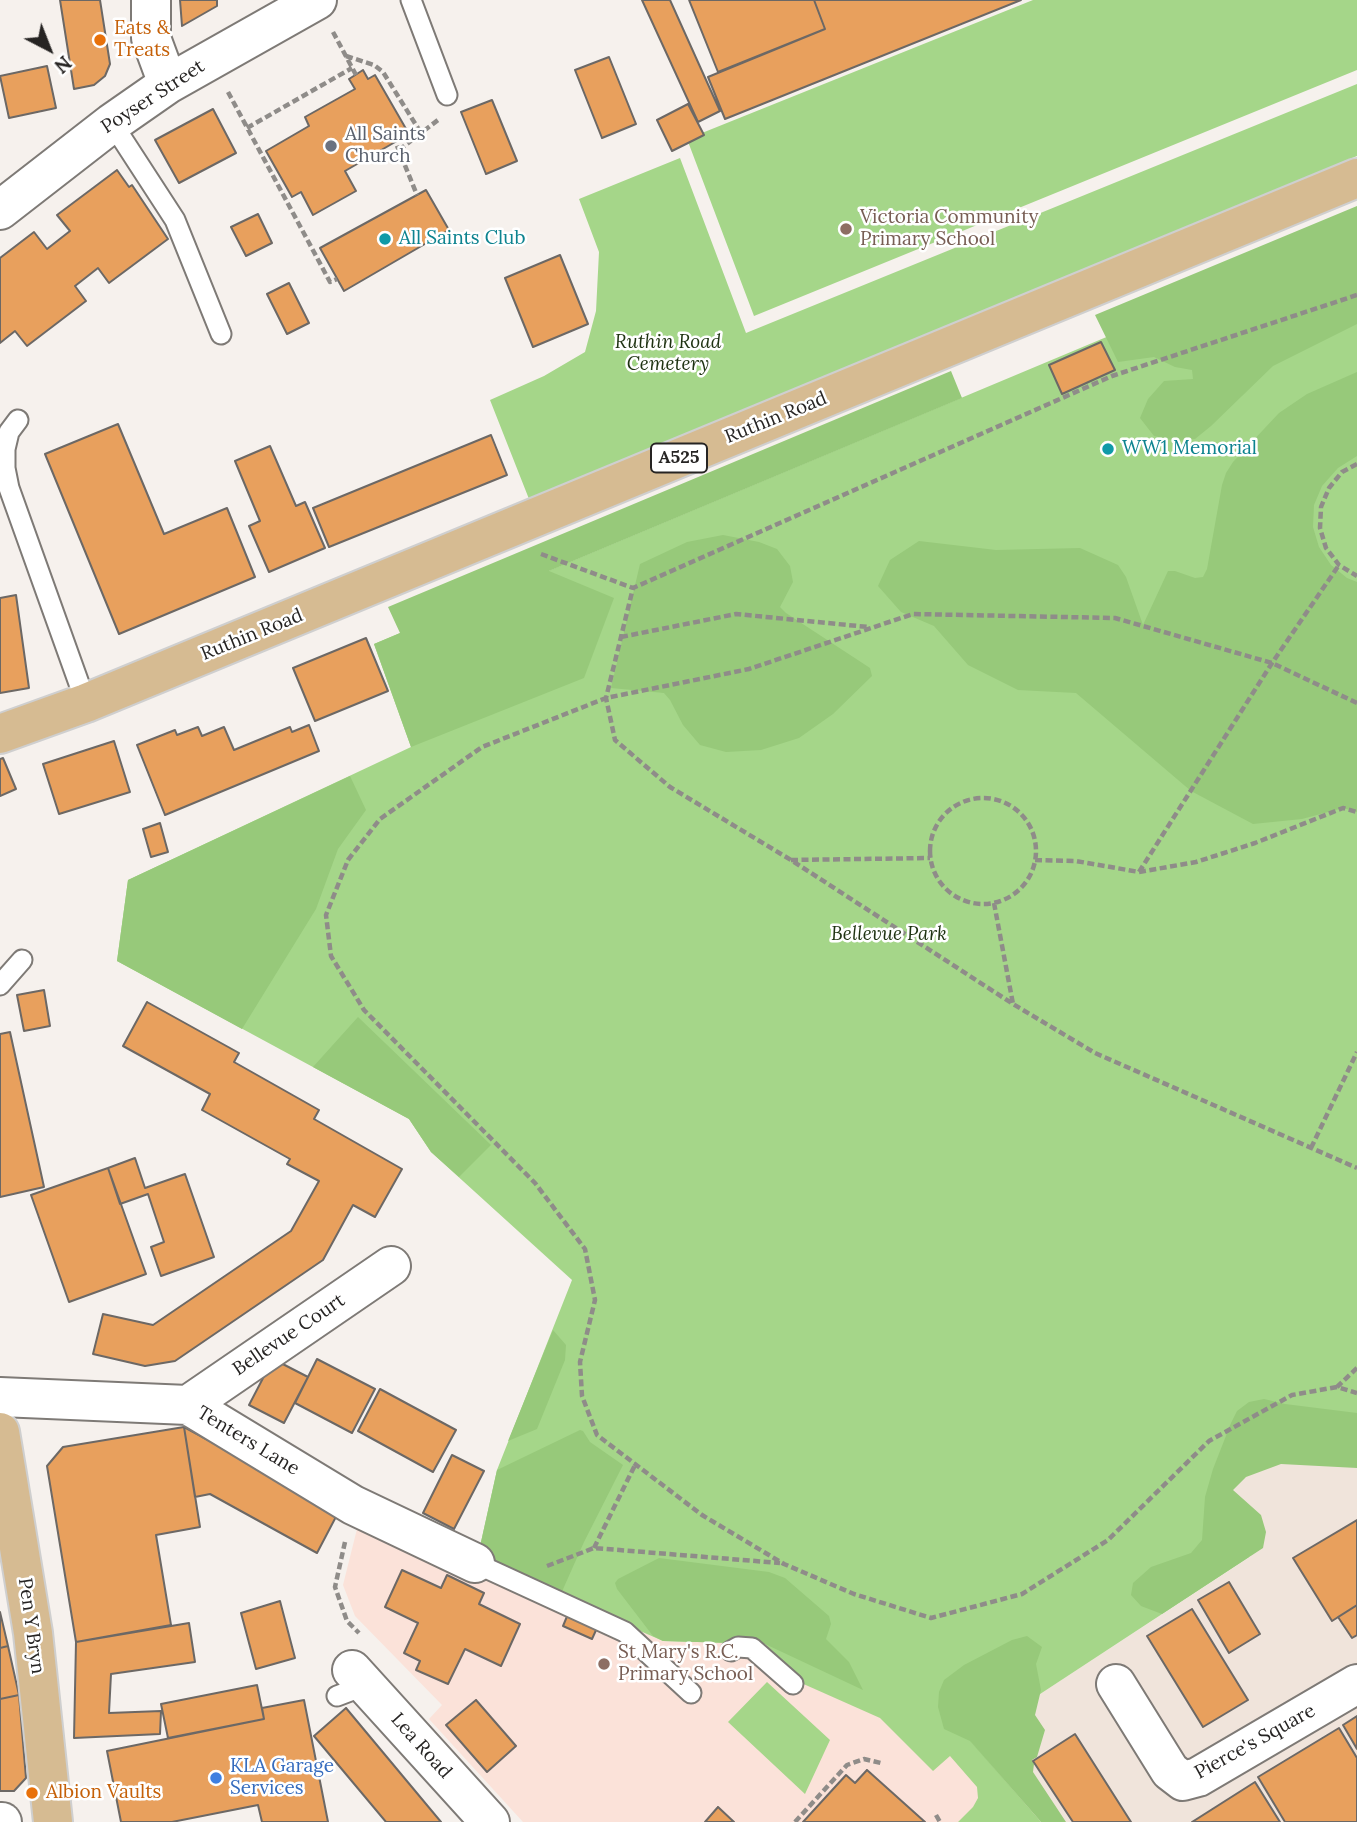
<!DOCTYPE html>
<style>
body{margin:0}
#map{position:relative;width:1357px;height:1822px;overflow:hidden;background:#f6f1ed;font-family:Lora,serif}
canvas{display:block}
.north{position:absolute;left:14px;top:14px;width:70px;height:70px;-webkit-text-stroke:5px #fff;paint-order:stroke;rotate:138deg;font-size:19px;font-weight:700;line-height:28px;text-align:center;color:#262423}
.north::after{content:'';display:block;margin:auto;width:24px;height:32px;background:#262423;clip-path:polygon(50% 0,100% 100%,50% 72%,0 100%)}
</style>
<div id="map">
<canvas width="1357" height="1822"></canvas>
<div class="north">N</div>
</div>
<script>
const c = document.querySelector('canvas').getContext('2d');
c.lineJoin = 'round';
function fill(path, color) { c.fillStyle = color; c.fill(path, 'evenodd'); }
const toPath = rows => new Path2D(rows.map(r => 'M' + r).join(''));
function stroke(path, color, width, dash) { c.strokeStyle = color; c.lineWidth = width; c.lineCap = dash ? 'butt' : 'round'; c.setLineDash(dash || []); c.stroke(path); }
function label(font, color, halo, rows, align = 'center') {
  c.font = font + ' Lora,serif'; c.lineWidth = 5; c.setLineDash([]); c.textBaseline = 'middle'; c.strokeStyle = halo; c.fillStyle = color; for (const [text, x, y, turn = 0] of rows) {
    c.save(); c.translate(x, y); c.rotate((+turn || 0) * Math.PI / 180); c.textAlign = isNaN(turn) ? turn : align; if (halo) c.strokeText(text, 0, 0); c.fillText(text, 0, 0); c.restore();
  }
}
fill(toPath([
 [1287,1445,1357,1468,1357,1822,1042,1822,971,1739,1251,1556,1213,1494]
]), '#f0e4db');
fill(toPath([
 [362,1509,663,1641,765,1644,970,1740,1041,1822,523,1822,429,1719,442,1705,355,1616,343,1585]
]), '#fbe2d9');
fill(toPath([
 [1033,0,1357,0,1357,70,754,316,687,139],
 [1357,84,1357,156,529,499,490,400,544,376,585,352,596,311,599,252,579,199,680,158,746,333],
 [1357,232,1357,1467,1286,1443,1210,1494,1249,1557,970,1740,1041,1822,958,1822,973,1807,978,1798,977,1787,950,1756,933,1771,880,1718,799,1682,765,1644,663,1641,477,1560,497,1470,572,1280,431,1152,409,1119,117,961,128,880,411,747,374,644],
 [767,1682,830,1740,805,1794,728,1722]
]), '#a5d689');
fill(toPath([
 [1357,206,1357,324,1273,366,1211,426,1195,439,1176,441,1154,436,1140,418,1148,399,1164,381,1193,379,1192,370,1175,367,1154,357,1118,362,1095,315],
 [951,371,962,398,549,571,614,598,584,678,411,747,374,644,400,633,388,607],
 [1357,372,1357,456,1338,468,1322,486,1314,505,1313,527,1319,547,1331,565,1347,578,1357,582,1357,812,1343,808,1302,819,1253,824,1191,791,1076,693,1018,690,968,665,934,626,901,612,878,586,890,560,919,541,996,550,1080,548,1118,565,1126,577,1143,625,1168,571,1175,571,1195,578,1203,577,1207,569,1222,485,1226,473,1233,462,1279,413,1307,394],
 [723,535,759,542,777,549,790,566,793,582,780,607,786,613,870,668,872,676,833,714,799,738,761,750,726,752,700,745,683,725,670,700,664,693,611,688,640,564,687,542],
 [350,776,366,810,338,849,316,909,242,1029,117,961,128,880],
 [358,1017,491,1145,459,1177,431,1152,409,1119,313,1067],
 [553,1330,566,1345,565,1360,537,1429,508,1441],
 [1264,1399,1285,1404,1357,1413,1357,1468,1281,1464,1246,1477,1233,1490,1261,1515,1266,1532,1263,1548,1162,1614,1141,1606,1131,1595,1133,1583,1151,1567,1191,1553,1202,1540,1205,1497,1213,1469,1231,1423,1237,1411,1249,1402],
 [580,1430,583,1431,590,1442,623,1465,584,1542,560,1596,477,1560,497,1470],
 [659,1558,769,1572,785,1578,829,1616,831,1624,826,1639,849,1662,863,1690,765,1644,663,1641,653,1636,617,1589,615,1583,618,1579],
 [1027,1636,1042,1647,1036,1664,1041,1690,1035,1715,1045,1730,1037,1757,1032,1760,1034,1764,1033,1772,1066,1822,1041,1822,970,1741,944,1729,938,1707,939,1692,944,1680,964,1665,1012,1640]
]), '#97c97a');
const building = toPath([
 [60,0,100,0,110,64,105,76,94,85,74,89,60,0],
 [180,0,217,0,217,6,182,26,180,0],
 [642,0,670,0,720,111,698,122,642,0],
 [689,0,814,0,825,29,718,72,689,0],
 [814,0,1021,0,725,119,708,77,825,29,814,0],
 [609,57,636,124,602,138,575,70,609,57],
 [47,66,56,108,9,118,0,76,47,66],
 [363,70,368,79,375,75,409,134,345,171,356,191,313,215,301,192,292,197,266,151,309,126,305,117,355,89,349,79,363,70],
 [492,100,517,161,486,174,461,112,492,100],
 [688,104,704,135,672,151,657,120,688,104],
 [213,109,236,153,179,183,155,140,213,109],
 [117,170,129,187,132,185,168,239,109,283,98,268,75,286,86,301,27,346,15,331,0,343,0,258,34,232,47,249,70,231,57,215,117,170],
 [426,190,449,230,344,291,320,248,426,190],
 [258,214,272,243,246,256,231,227,258,214],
 [560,255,588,324,533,347,505,278,560,255],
 [289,283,309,323,287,334,267,294,289,283],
 [1101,342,1115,370,1062,394,1049,365,1101,342],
 [118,424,164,534,227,508,255,577,119,634,45,454,118,424],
 [491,435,507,475,329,547,313,508,491,435],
 [270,446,296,506,305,502,325,548,269,572,249,526,260,521,235,461,270,446],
 [16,595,29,688,0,693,0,598,16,595],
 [366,638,388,691,315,721,293,668,366,638],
 [309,725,319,751,165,815,137,745,175,730,177,735,198,727,202,736,224,727,234,750,290,727,292,732,309,725],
 [114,741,130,792,59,814,43,764,114,741],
 [3,758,16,789,0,796,0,759,3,758],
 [160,823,168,852,151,857,143,829,160,823],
 [44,990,50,1026,24,1031,17,995,44,990],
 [147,1002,239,1053,234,1062,319,1110,314,1119,402,1169,375,1217,353,1205,323,1260,175,1361,145,1366,93,1354,103,1314,153,1325,291,1231,319,1181,287,1164,290,1159,202,1110,210,1094,123,1046,147,1002],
 [10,1032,44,1187,0,1197,0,1034,10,1032],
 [135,1158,145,1188,185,1174,214,1257,161,1276,151,1247,164,1242,148,1194,120,1204,108,1168,135,1158],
 [108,1168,146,1274,69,1302,31,1195,108,1168],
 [273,1359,308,1377,284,1423,249,1405,273,1359],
 [317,1359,375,1389,352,1433,295,1403,317,1359],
 [380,1389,456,1430,433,1472,358,1431,380,1389],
 [184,1427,200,1527,156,1535,171,1625,76,1642,47,1466,63,1447,184,1427],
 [184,1427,339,1511,317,1553,210,1494,195,1497,184,1427],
 [452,1455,484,1471,454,1529,423,1513,452,1455],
 [1357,1520,1357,1605,1332,1621,1293,1558,1357,1520],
 [402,1570,441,1588,447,1575,484,1593,479,1604,520,1624,501,1666,465,1649,448,1684,416,1670,420,1661,404,1653,418,1623,385,1607,402,1570],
 [1229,1582,1260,1634,1229,1653,1198,1600,1229,1582],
 [280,1601,295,1658,256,1669,241,1613,280,1601],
 [1357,1605,1357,1635,1352,1638,1338,1617,1357,1605],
 [1192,1609,1248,1700,1203,1727,1147,1636,1192,1609],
 [0,1612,8,1646,0,1648,0,1612],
 [568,1614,597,1628,592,1639,563,1626,568,1614],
 [189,1623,195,1662,111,1674,109,1713,161,1711,160,1734,74,1738,76,1642,189,1623],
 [8,1646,19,1695,0,1699,0,1648,8,1646],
 [257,1685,264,1719,168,1738,161,1704,257,1685],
 [19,1695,26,1778,14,1791,0,1791,0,1699,19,1695],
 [304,1700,328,1822,262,1822,258,1805,172,1822,121,1822,107,1751,264,1719,262,1708,304,1700],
 [476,1700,516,1746,487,1772,446,1725,476,1700],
 [346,1708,441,1822,386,1822,314,1736,346,1708],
 [1357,1716,1357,1749,1343,1725,1357,1716],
 [1339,1728,1357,1758,1357,1822,1285,1822,1258,1777,1339,1728],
 [1075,1734,1131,1822,1073,1822,1033,1761,1075,1734],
 [867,1770,925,1822,803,1822,846,1775,855,1783,867,1770],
 [1255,1782,1280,1822,1192,1822,1255,1782],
 [718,1807,734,1822,705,1822,718,1807]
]);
fill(building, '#e8a05d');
stroke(building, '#6c6865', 2);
const service = toPath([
 [411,0,447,95],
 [112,123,175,220,221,334],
 [18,420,9,432,5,449,5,468,9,488,86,703],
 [0,985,22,960],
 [475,1563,625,1632,691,1693],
 [731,1651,738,1647,752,1648,793,1684],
 [337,1696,366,1685]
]);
const minor = toPath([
 [151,0,151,38,168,84],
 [0,210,112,123,168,84,317,0],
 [0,1397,188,1405,353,1505,475,1563],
 [188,1405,391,1266],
 [352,1670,490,1822],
 [1116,1684,1170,1771,1183,1781,1198,1777,1357,1684]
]);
const tertiary = toPath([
 [0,1822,2,1822]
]);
const primary = toPath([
 [0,734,86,703,1357,178],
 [0,1432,33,1633,53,1822]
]);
stroke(service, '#7e7a76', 23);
stroke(minor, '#7e7a76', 42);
stroke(tertiary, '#7e7a76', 42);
stroke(primary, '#cfcfcf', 42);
stroke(toPath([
 [333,32,356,75],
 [346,56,374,65,383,72,421,133],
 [228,92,330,282,337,279],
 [247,128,352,68],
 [393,136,417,195],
 [399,150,438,120],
 [1357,295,1112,376,633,588,606,698,615,740,670,787,791,860,1013,1004,1095,1053,1357,1168],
 [1357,464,1342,472,1329,488,1321,507,1320,528,1326,548,1339,565,1357,576],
 [541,554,633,588],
 [621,637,736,614,868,627],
 '930 851a53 53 0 1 1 106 0a53 53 0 1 1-106 0Z',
 [791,860,930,858],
 [1035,860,1076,861,1139,872,1272,663,1339,565],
 [1139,872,1196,862,1255,843,1343,808,1357,812],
 [994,903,1013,1004],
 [1311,1148,1357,1052],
 [1357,1368,1337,1387,1357,1393],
 [1337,1387,1292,1395,1209,1441,1108,1540,1022,1594,931,1618,854,1594,784,1564,702,1515,597,1435,582,1396,580,1362,595,1300,585,1249,535,1183,364,1010,331,956,326,915,348,860,380,819,482,747,606,698,749,669,913,614,1115,618,1272,663,1357,703],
 [345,1542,335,1587,347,1621,359,1633],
 [594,1548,636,1463],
 [547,1566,594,1548,780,1563],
 [936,1815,940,1822],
 [795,1822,847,1765,864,1759,881,1763]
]), '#8f8c89', 4.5, [7, 3.5]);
stroke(service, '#fff', 19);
stroke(minor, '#fff', 38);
stroke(tertiary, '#fff', 38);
stroke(primary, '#d6bb92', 38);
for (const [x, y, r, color] of [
 [100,40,7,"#e8710a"],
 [331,146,7,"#6b7280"],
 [846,229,7,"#8d6e63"],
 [385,239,7,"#0f9aa8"],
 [1108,449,7,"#0f9aa8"],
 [604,1664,7,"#8d6e63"],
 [216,1778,7,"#3f7fe0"],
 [32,1793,7,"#e8710a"]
]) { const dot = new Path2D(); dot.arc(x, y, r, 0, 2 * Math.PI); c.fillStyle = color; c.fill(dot); stroke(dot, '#fff', 2.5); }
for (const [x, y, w] of [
 [679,458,56]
]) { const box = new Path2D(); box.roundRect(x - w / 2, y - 14.5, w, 29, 5); c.fillStyle = '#fff'; c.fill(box); stroke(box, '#262423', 2); }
label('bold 18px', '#262423', null, [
 ["A525",679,458]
]);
label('19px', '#c56008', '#fff', [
 ["Eats &",114,29],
 ["Treats",114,51],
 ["Albion Vaults",46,1793]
], 'left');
label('19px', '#262423', '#fff', [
 ["Poyser Street",153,97,-33],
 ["Ruthin Road",776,418,-22],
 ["Ruthin Road",252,635,-22],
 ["Bellevue Court",289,1335,-34],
 ["Tenters Lane",248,1441,31],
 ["Pen Y Bryn",31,1626,82],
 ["Pierce's Square",1255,1742,-29],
 ["Lea Road",421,1746,48]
]);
label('19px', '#5b616d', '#fff', [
 ["All Saints",345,135],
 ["Church",345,157]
], 'left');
label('19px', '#785e54', '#fff', [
 ["Victoria Community",860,218],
 ["Primary School",860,240],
 ["St Mary's R.C.",618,1653],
 ["Primary School",618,1675]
], 'left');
label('19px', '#0d838f', '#fff', [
 ["All Saints Club",399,239],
 ["WW1 Memorial",1122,449]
], 'left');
label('italic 19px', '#1e3211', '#fff', [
 ["Ruthin Road",668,343],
 ["Cemetery",668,365],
 ["Bellevue Park",889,935]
]);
label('19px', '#366cbe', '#fff', [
 ["KLA Garage",230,1767],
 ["Services",230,1789]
], 'left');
</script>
